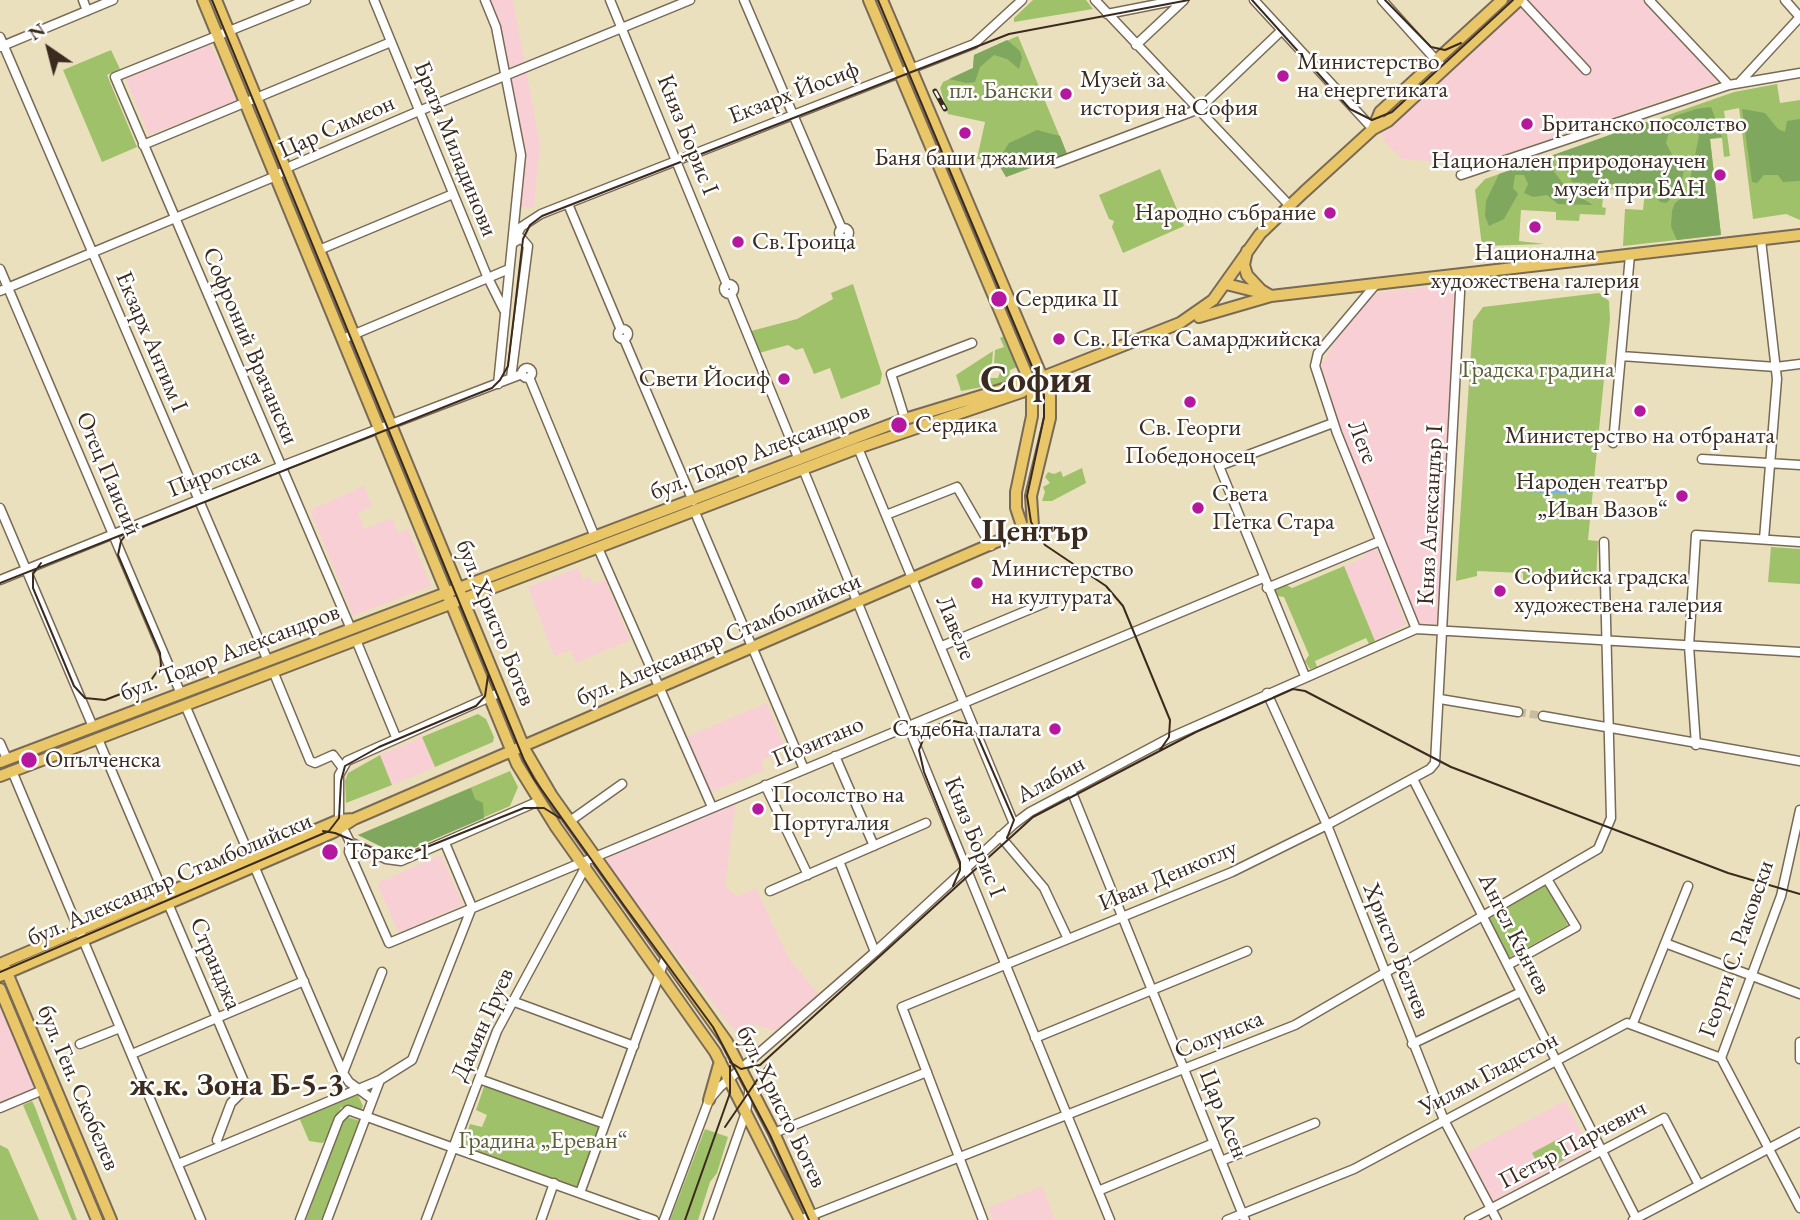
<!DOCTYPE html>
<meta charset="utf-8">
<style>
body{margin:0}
#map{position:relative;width:1800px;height:1220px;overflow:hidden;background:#ebe0be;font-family:"EB Garamond",serif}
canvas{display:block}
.north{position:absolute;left:14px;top:14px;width:70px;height:70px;-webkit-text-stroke:5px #fff;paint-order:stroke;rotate:325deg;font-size:19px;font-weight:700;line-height:28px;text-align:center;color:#3b2a1e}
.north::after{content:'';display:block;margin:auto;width:24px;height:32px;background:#3b2a1e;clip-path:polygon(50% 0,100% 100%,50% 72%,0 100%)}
</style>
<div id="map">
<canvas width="1800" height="1220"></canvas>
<div class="north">N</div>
</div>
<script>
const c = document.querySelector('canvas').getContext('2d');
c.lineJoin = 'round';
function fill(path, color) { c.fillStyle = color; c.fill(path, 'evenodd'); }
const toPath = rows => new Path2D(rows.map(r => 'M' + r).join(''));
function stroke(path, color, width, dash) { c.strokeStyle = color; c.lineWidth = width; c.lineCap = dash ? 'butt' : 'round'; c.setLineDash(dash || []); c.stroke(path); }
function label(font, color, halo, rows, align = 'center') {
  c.font = font + ' "EB Garamond",serif'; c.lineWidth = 5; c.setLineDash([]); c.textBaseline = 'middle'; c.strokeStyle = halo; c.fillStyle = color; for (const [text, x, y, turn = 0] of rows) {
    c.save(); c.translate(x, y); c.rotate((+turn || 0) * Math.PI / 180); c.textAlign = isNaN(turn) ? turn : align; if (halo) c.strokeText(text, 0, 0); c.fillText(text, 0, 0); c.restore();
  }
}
fill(toPath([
 [488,0,513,0,540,144,534,208,517,206,522,155],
 [1527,0,1646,0,1719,81,1474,165,1402,159,1383,140,1382,134],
 [209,40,236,101,149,135,125,77],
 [1446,285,1458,292,1439,621,1436,624,1417,622,1343,440,1321,372,1322,364,1337,338,1376,293],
 [364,486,372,506,358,513,364,529,392,518,398,533,408,529,431,586,353,616,310,510],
 [1373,548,1377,549,1406,624,1375,641,1344,566,1364,558,1365,551],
 [578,568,583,580,590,577,593,584,605,579,630,640,576,663,571,650,554,656,528,587],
 [767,703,786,750,761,760,764,770,709,793,686,737],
 [422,737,435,767,392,785,380,755],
 [737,793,725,886,737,896,756,888,789,959,821,997,781,1032,755,1025,736,1033,596,850],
 [441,855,463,905,399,933,377,883],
 [0,1007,36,1092,0,1108],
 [1565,1101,1591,1149,1491,1202,1466,1153],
 [1042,1186,1055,1220,993,1220,988,1208]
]), '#f7cfd5');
fill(toPath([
 [1033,0,1086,0,1093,9,1014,22,1014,18],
 [1018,36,1067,154,1006,177,1000,162,977,159,985,122,948,114,940,88,943,82,973,68,974,55],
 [111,50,120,69,107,75,137,147,102,162,63,70],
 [1777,84,1780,103,1800,100,1800,220,1786,214,1753,219,1739,108,1724,111,1730,156,1724,157,1722,138,1710,139,1721,235,1623,246,1625,209,1643,210,1645,191,1604,189,1602,207,1606,208,1605,215,1580,214,1579,221,1556,220,1556,212,1521,210,1519,241,1545,244,1482,246,1475,190,1485,179,1734,92],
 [1160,169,1184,226,1123,253,1112,227,1114,221,1109,219,1099,195],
 [853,284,882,374,880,384,841,399,830,368,814,374,803,348,796,350,788,345,759,353,751,331,797,319,833,299,831,293],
 [1599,293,1609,301,1610,319,1588,540,1598,541,1596,581,1531,574,1530,581,1523,581,1523,573,1477,571,1477,576,1456,581,1473,321,1483,307],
 [1004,336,1017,367,1010,370,1009,382,961,391,956,375,993,351,992,363,983,373,985,378,998,378,1000,372,994,363,995,350,1004,347,1000,338],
 [1082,468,1086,483,1052,501,1042,501,1045,492,1043,487,1050,483,1045,477,1048,472,1054,474,1061,471,1063,477],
 [1771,547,1800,549,1800,584,1768,582],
 [1344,566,1375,641,1369,644,1366,638,1315,661,1317,667,1310,669,1305,661,1309,655,1284,597,1277,596,1275,590,1285,584,1292,588],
 [478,714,486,719,494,737,493,742,435,767,422,737],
 [380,755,392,785,346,803,345,781,348,773],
 [510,771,518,787,510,806,404,852,390,851,358,835],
 [1545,884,1568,925,1507,959,1485,918],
 [486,1081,605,1124,580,1193,461,1149,470,1124,482,1127,487,1115,476,1110],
 [356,1091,363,1106,361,1111,341,1107,325,1141,322,1143,309,1141,298,1115],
 [32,1101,35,1107,77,1220,72,1220,23,1105],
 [345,1116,360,1121,322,1220,306,1220],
 [705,1129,728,1137,717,1173,710,1182,698,1220,670,1220],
 [1562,1137,1572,1156,1542,1172,1532,1153],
 [0,1145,8,1149,39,1220,0,1220]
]), '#9fc16a');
fill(toPath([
 [1007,40,1020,51,1022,58,1019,69,1007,59,994,55,980,67,975,82,966,83,949,79,973,68,974,55],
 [1711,107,1722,137,1710,139,1721,235,1677,240,1671,227,1672,211,1675,203,1687,194,1699,136,1696,121,1673,125,1669,122,1675,116,1696,109],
 [1742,109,1765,113,1778,129,1785,132,1787,121,1800,119,1800,181,1783,182,1778,175,1764,175,1757,183,1752,182],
 [1649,121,1656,123,1669,132,1666,143,1677,165,1684,170,1680,191,1666,203,1660,202,1650,186,1572,182,1566,168,1553,155],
 [1037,130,1060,136,1067,154,1006,177,997,162,1009,143],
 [1544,158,1567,189,1593,205,1558,204,1547,195,1533,197,1524,193,1528,184,1524,175,1515,175,1513,188,1518,194,1504,219,1489,226,1485,216,1486,201,1499,174],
 [471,788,475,799,483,803,484,818,404,852,390,851,358,835]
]), '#7fa75e');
fill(toPath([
 [1528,478,1577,484,1576,494,1526,492]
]), '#77b2e8');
stroke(toPath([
 [1518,712,1543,716]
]), '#c8bc9e', 8, [8, 4]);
const minor = toPath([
 [83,0,87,11],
 [306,0,115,77,351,629],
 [374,0,487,276,504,310],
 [485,0,496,27,521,155,498,384],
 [610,0,727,285],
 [744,0,842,229],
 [1095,0,1290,206],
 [1254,0,1373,129],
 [1382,0,1444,69],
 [1521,0,1586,70],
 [1649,0,1729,85],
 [1785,0,1800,17],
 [1107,14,1178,0],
 [0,37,268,661],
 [1136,45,1184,0],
 [0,47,113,0],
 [1740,82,1800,17],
 [143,145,391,42],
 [1056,163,1199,109,1282,30],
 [1461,175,1729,85,1800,73],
 [568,204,621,330],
 '839 233a5 5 0 1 1 10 0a5 5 0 1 1-10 0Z',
 [1761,240,1777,379,1764,539],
 [512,245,521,227,541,214,974,44,1022,0],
 [319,250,453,194],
 [0,269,181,694],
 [1377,283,1318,353,1315,366,1337,433,1416,629],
 '724 289a5 5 0 1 1 10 0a5 5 0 1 1-10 0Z',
 [0,291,276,176,291,166,419,111,690,0],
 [731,294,799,460],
 '618 334a5 5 0 1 1 10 0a5 5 0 1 1-10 0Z',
 [343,339,509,269],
 [624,339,693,501],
 [1621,356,1776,367,1800,364],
 '522 373a5 5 0 1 1 10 0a5 5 0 1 1-10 0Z',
 [529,377,595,537],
 [511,378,528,246,521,238,513,243],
 [905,419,891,374,972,343],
 [1613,443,1630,255],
 [858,448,1014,824],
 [1702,459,1800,465],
 [803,469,1110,1220],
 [0,508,93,727],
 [694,510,804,769],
 [886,515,957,487,991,546],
 [598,548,712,807],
 [0,580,287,464,522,374],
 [1267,588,1380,541],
 [356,640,396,737],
 [942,646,1045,603],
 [273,671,310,761,315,763,333,755,342,767],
 [1305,676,1219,466,1333,423],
 [1267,693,1327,825,1444,1120,1497,1220],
 [1440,699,1518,712],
 [185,705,343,1073,349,1082,372,1099],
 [1543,716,1800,761],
 [98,739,245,1084,245,1089,231,1103,217,1140],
 [0,743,7,759],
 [1696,745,1689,646,1696,535,1800,542],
 [835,756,874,846],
 [12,771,201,1220],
 [1413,779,1637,1220],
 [765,785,808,875],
 [1071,790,1245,1220],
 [1800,810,1781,896,1721,1058,1800,1208],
 [339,820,339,775,347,761,501,692],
 [570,821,622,784],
 [343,828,350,842,386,859,401,861,539,801],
 [1000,836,1044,888,1068,939],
 [350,842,349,852,389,943,1263,578],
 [839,861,875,952],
 [770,891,926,823],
 [1665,943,1800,994],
 [1508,965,1576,927,1547,879],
 [512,1001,634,1046],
 [1633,1023,1688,886],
 [1035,1038,1247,951],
 [1800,1042,1800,1059],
 [80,1044,120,1028],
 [1412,1044,1521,992],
 [132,1054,304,981],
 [343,1073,382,972],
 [479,1079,605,1124],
 [0,1108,43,1090],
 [774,1133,927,1072],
 [1221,1161,1315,1123],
 [178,1164,380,1080,412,1060,472,907,445,843],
 [1098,1191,1214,1143],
 [580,1193,666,956],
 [300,1220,339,1119,348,1110,654,1220],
 [327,1220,380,1080],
 [426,1220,497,1031,586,866],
 [541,1220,554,1183],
 [664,1220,709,1100,720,1087,875,952,1014,824,1030,812,1169,738,1416,629,1800,652],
 [708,1220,746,1112,750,1086],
 [800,1220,1295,1025,1598,849,1611,818,1604,542],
 [983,1220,902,1007,1232,872,1327,825,1430,769,1435,763,1461,274],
 [1227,1220,1354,1169,1627,1023,1721,1058],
 [1469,1220,1664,1118,1699,1185],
 [1633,1220,1800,1132]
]);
const major = toPath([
 [203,0,517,764,556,827,715,1052,800,1220],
 [216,0,525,750,552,796,727,1042,774,1133,813,1220],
 [869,0,1032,387,1032,416,1016,492,1016,508,1024,532],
 [1373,129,1380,112,1502,0],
 [1247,251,1244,265,1247,275,1261,290,1271,296],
 [1226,284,1262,293],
 [1199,317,1271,296,1800,235],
 [0,762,905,419,1043,377,1180,323,1213,300,1260,234,1304,192,1373,129,1388,121,1519,0],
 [0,776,858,448,1022,392,1043,377],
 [0,964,339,820,354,819],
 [5,968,111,1220],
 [0,976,334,832,354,819,1033,526,1031,496,1050,418,1050,396,882,0],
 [0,989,97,1220],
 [709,1100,720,1061]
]);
stroke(minor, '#796a56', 11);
stroke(major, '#796a56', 14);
stroke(minor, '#fff', 8);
stroke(major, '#e9c769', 10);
stroke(toPath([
 [212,0,524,760,534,779,625,907,713,1027,770,1135,809,1220],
 [878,0,1044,395,1044,417,1027,496,1031,522,1045,545,1106,586,1123,606,1170,720,1169,737,1160,750],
 [1252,0,1350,109,1372,120,1392,112,1513,0],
 [1385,0,1431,47,1445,50,1461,43],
 [41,563,33,574,33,588,74,686,85,698,105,700,149,683,161,666,160,653,118,555,121,541,129,531],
 [0,583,492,388,500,380,508,366,523,239,530,225,542,216,1009,34,1189,0],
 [323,831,335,833,397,859,524,808,544,808,560,818],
 [953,886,960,870,960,862,924,772,919,750,925,735,937,725,954,721,967,724,977,735,1014,820,1007,838],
 [0,972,329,831,339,818,341,781,345,766,379,747,476,706,485,696,488,676],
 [730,1062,741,1069,760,1065,1033,817,1196,732,1293,689,1305,691,1451,767,1728,873,1800,894],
 [725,1127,770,1061],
 [685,1220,730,1093,730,1066]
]), '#3b2a1e', 2);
const rail = toPath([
 [935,91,945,109]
]);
stroke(rail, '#3b2a1e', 5);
stroke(rail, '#fff', 2.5, [8]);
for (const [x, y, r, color] of [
 [1283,76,7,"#b5179e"],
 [1066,94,7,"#b5179e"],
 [1527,124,7,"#b5179e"],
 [965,133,7,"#b5179e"],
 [1720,175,7,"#b5179e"],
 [1330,213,7,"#b5179e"],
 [1535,227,7,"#b5179e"],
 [738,242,7,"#b5179e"],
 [999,299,9,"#b5179e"],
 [1059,339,7,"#b5179e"],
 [784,379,7,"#b5179e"],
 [1190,402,7,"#b5179e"],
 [1640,411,7,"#b5179e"],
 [899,425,9,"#b5179e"],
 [1682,496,7,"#b5179e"],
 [1198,508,7,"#b5179e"],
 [977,583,7,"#b5179e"],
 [1500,591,7,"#b5179e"],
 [1055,729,7,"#b5179e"],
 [29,760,9,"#b5179e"],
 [758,809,7,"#b5179e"],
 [330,852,9,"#b5179e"]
]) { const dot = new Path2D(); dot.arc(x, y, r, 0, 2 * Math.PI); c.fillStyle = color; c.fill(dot); stroke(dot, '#fff', 2.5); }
label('24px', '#3b2a1e', '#fff', [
 ["Министерство",1297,62],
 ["на енергетиката",1297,90],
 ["Музей за",1080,80],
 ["история на София",1080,108],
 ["Британско посолство",1541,124],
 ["Баня баши джамия",965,158,"center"],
 ["Национален природонаучен",1706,161,"right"],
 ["музей при БАН",1706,189,"right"],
 ["Народно събрание",1316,213,"right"],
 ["Св.Троица",752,242],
 ["Национална",1535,253,"center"],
 ["художествена галерия",1535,281,"center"],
 ["Сердика II",1015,299],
 ["Св. Петка Самарджийска",1073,339],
 ["Свети Йосиф",770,379,"right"],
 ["Сердика",915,425],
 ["Св. Георги",1190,428,"center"],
 ["Победоносец",1190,456,"center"],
 ["Министерство на отбраната",1640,436,"center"],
 ["Народен театър",1668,482,"right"],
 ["„Иван Вазов“",1668,510,"right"],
 ["Света",1212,494],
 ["Петка Стара",1212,522],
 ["Министерство",991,569],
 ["на културата",991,597],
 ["Софийска градска",1514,577],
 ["художествена галерия",1514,605],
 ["Съдебна палата",1041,729,"right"],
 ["Опълченска",45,760],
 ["Посолство на",772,795],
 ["Португалия",772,823],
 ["Торакс 1",346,852]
], 'left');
label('24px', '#5e5f39', '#fff', [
 ["пл. Бански",1001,91],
 ["Градска градина",1538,370],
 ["Градина „Ереван“",543,1141]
]);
label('24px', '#3b2a1e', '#fff', [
 ["Екзарх Йосиф",794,93,-21],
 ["Цар Симеон",337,127,-24],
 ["Княз Борис I",687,135,68],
 ["Братя Миладинови",455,149,68],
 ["Екзарх Антим I",151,342,67],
 ["Софроний Врачански",250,346,67],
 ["Леге",1362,442,68],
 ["бул. Тодор Александров",760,452,-21],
 ["Пиротска",214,473,-22],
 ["Отец Паисий",108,474,67],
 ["Княз Александър I",1431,515,-87],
 ["бул. Христо Ботев",495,623,68],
 ["Лавеле",955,628,67],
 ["бул. Александър Стамболийски",719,640,-23],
 ["бул. Тодор Александров",230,653,-21],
 ["Позитано",818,742,-23],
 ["Алабин",1051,780,-29],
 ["Княз Борис I",974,837,68],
 ["Иван Денкоглу",1168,876,-23],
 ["бул. Александър Стамболийски",170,880,-23],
 ["Ангел Кънчев",1514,934,63],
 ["Георги С. Раковски",1737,949,-71],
 ["Христо Белчев",1396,951,68],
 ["Странджа",215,964,67],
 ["Дамян Груев",483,1025,-66],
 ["Солунска",1219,1035,-22],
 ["Уилям Гладстон",1489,1074,-28],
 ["бул. Ген. Скобелев",78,1088,67],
 ["бул. Христо Ботев",781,1107,64],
 ["Цар Асен",1223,1114,68],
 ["Петър Парчевич",1573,1145,-28]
]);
label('bold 32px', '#3b2a1e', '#fff', [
 ["Център",1035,532],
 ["ж.к. Зона Б-5-3",237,1086]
]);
label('bold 38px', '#3b2a1e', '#fff', [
 ["София",1036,382]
]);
</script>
